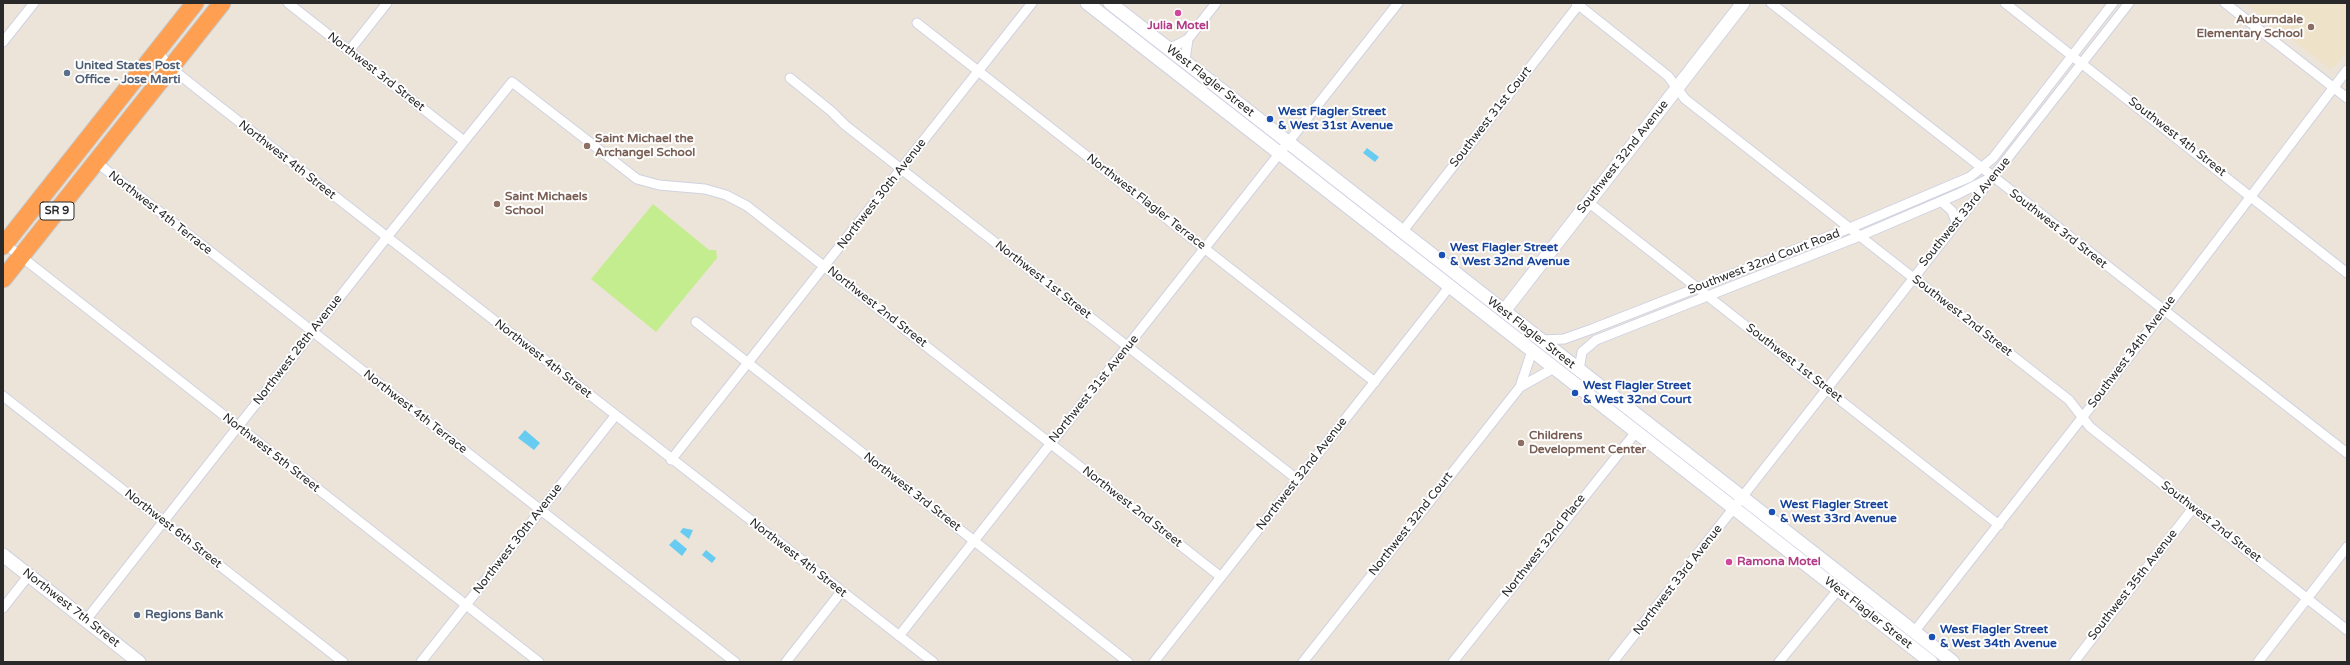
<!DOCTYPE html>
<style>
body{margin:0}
#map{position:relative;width:2350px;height:665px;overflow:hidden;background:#ece4d9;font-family:"Varela Round",sans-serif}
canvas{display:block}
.frame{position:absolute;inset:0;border:4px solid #292929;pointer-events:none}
</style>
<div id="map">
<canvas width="2350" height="665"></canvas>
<div class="frame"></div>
</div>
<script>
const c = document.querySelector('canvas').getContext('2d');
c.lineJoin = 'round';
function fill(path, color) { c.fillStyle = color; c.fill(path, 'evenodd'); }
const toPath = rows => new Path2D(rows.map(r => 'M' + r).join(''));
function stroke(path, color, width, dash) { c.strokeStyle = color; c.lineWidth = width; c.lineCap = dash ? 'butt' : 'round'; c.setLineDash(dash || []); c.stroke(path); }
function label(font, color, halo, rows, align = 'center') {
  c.font = font + ' "Varela Round",sans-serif'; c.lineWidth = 4; c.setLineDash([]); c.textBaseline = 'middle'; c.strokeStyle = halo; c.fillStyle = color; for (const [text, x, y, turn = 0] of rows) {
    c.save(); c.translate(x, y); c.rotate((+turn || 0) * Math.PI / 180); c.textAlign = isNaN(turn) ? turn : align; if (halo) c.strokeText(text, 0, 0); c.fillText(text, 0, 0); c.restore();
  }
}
fill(toPath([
 [2245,3,2347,3,2347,51,2337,64,2330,69]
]), '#eee2c8');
fill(toPath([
 [653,204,709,250,716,250,717,258,656,332,591,279]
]), '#c3ed8f');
fill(toPath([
 [1367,148,1379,157,1375,162,1363,153],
 [525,430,540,443,534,450,518,438],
 [683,528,693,530,689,539,680,532],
 [675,539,687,549,682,556,669,545],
 [706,550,716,558,712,563,702,555]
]), '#68cbf2');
const street = toPath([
 [288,3,464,141],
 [1576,3,1668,76,1685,99,2069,400,2090,427,2347,630],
 [1771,3,2347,453],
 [2005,3,2347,273],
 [2225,3,2347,98],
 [917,23,1375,382],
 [3,42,34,3],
 [1169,49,1188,39],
 [157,51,171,68,210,99,933,662],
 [349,51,387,3],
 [1185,61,1188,39,1216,3],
 [790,78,831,111,845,125,1298,480],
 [96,162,735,662],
 [1588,202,1999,525],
 [1942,202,1952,211,1956,222],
 [1402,232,1580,3],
 [5,244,539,662],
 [696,322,1128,662],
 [1542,340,1564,339,1592,329,1850,228,1970,177,1993,158,2113,3],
 [1579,370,1582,352,1596,340,1860,236,1958,194,1986,180],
 [1520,387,1554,368],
 [3,396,343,662],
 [671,460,1032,3],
 [3,608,29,575],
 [86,620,387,237,512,82,637,179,659,185,705,189,726,195,747,206,1221,577],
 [1914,632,2096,400,2347,70],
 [899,636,1398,3],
 [421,662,615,416],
 [786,662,841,592],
 [1154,662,1450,286],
 [1303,662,1520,387,1532,351],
 [1453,662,1636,432],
 [1613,662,2129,3],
 [1779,662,1838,590],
 [2074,662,2193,508],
 [2258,662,2347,547]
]);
const secondary = toPath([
 [1087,3,1931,662],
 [1110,3,1953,662],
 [1504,311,1743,3],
 [3,555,139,662]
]);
const highway = toPath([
 [3,246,195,3],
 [3,279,222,3]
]);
stroke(street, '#cfd2e2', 11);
stroke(secondary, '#cfd2e2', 15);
stroke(highway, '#c7c7c7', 19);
stroke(street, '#fff', 9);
stroke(secondary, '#fff', 13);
stroke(highway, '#ff9f51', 17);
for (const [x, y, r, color] of [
 [1178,13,4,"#d1479c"],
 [2311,27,4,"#8d6e63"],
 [67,73,4,"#5c6f8a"],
 [1270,119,4,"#1a4fb4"],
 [587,146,4,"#8d6e63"],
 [497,204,4,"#8d6e63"],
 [1442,255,4,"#1a4fb4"],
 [1575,393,4,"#1a4fb4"],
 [1521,443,4,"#8d6e63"],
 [1772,512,4,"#1a4fb4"],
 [1729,562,4,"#d1479c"],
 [137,615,4,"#5c6f8a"],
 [1932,637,4,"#1a4fb4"]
]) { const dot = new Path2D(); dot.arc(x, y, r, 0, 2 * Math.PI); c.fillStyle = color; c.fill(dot); stroke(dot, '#fff', 1.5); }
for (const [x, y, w] of [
 [57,211,34]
]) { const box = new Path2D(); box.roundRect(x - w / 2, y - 9, w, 18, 3); c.fillStyle = '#fff'; c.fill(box); stroke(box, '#292929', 1); }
label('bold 11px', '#292929', null, [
 ["SR 9",57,211]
]);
label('bold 12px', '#785e54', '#fff', [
 ["Auburndale",2303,20,"right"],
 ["Elementary School",2303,34,"right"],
 ["Saint Michael the",595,139],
 ["Archangel School",595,153],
 ["Saint Michaels",505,197],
 ["School",505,211],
 ["Childrens",1529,436],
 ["Development Center",1529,450]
], 'left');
label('bold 12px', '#b23c85', '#fff', [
 ["Julia Motel",1178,26],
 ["Ramona Motel",1737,562,"left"]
]);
label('bold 12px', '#4e5e75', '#fff', [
 ["United States Post",75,66],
 ["Office - Jose Marti",75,80],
 ["Regions Bank",145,615]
], 'left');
label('12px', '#292929', '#fff', [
 ["Northwest 3rd Street",376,72,38],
 ["West Flagler Street",1210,81,38],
 ["Southwest 31st Court",1491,117,-52],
 ["Southwest 4th Street",2177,137,38],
 ["Southwest 32nd Avenue",1623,157,-52],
 ["Northwest 4th Street",287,160,38],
 ["Northwest 30th Avenue",882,194,-52],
 ["Northwest Flagler Terrace",1146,202,38],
 ["Southwest 33rd Avenue",1965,212,-51],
 ["Northwest 4th Terrace",160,213,38],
 ["Southwest 3rd Street",2058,229,38],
 ["Southwest 32nd Court Road",1764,262,-21],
 ["Northwest 1st Street",1043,280,38],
 ["Northwest 2nd Street",877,307,38],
 ["Southwest 2nd Street",1962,316,38],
 ["West Flagler Street",1531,333,38],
 ["Northwest 28th Avenue",298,350,-52],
 ["Southwest 34th Avenue",2132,352,-53],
 ["Northwest 4th Street",543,359,38],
 ["Southwest 1st Street",1794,363,38],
 ["Northwest 31st Avenue",1094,389,-51],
 ["Northwest 4th Terrace",415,412,38],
 ["Northwest 5th Street",271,453,38],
 ["Northwest 32nd Avenue",1302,474,-52],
 ["Northwest 3rd Street",912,492,38],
 ["Northwest 2nd Street",1132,507,38],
 ["Southwest 2nd Street",2211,522,38],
 ["Northwest 32nd Court",1411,524,-52],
 ["Northwest 6th Street",173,529,38],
 ["Northwest 30th Avenue",518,539,-52],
 ["Northwest 32nd Place",1544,546,-52],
 ["Northwest 4th Street",798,558,38],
 ["Northwest 33rd Avenue",1678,580,-52],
 ["Southwest 35th Avenue",2133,585,-52],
 ["Northwest 7th Street",71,608,38],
 ["West Flagler Street",1868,613,38]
]);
label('bold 12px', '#164399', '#fff', [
 ["West Flagler Street",1278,112],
 ["& West 31st Avenue",1278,126],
 ["West Flagler Street",1450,248],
 ["& West 32nd Avenue",1450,262],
 ["West Flagler Street",1583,386],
 ["& West 32nd Court",1583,400],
 ["West Flagler Street",1780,505],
 ["& West 33rd Avenue",1780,519],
 ["West Flagler Street",1940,630],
 ["& West 34th Avenue",1940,644]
], 'left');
</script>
